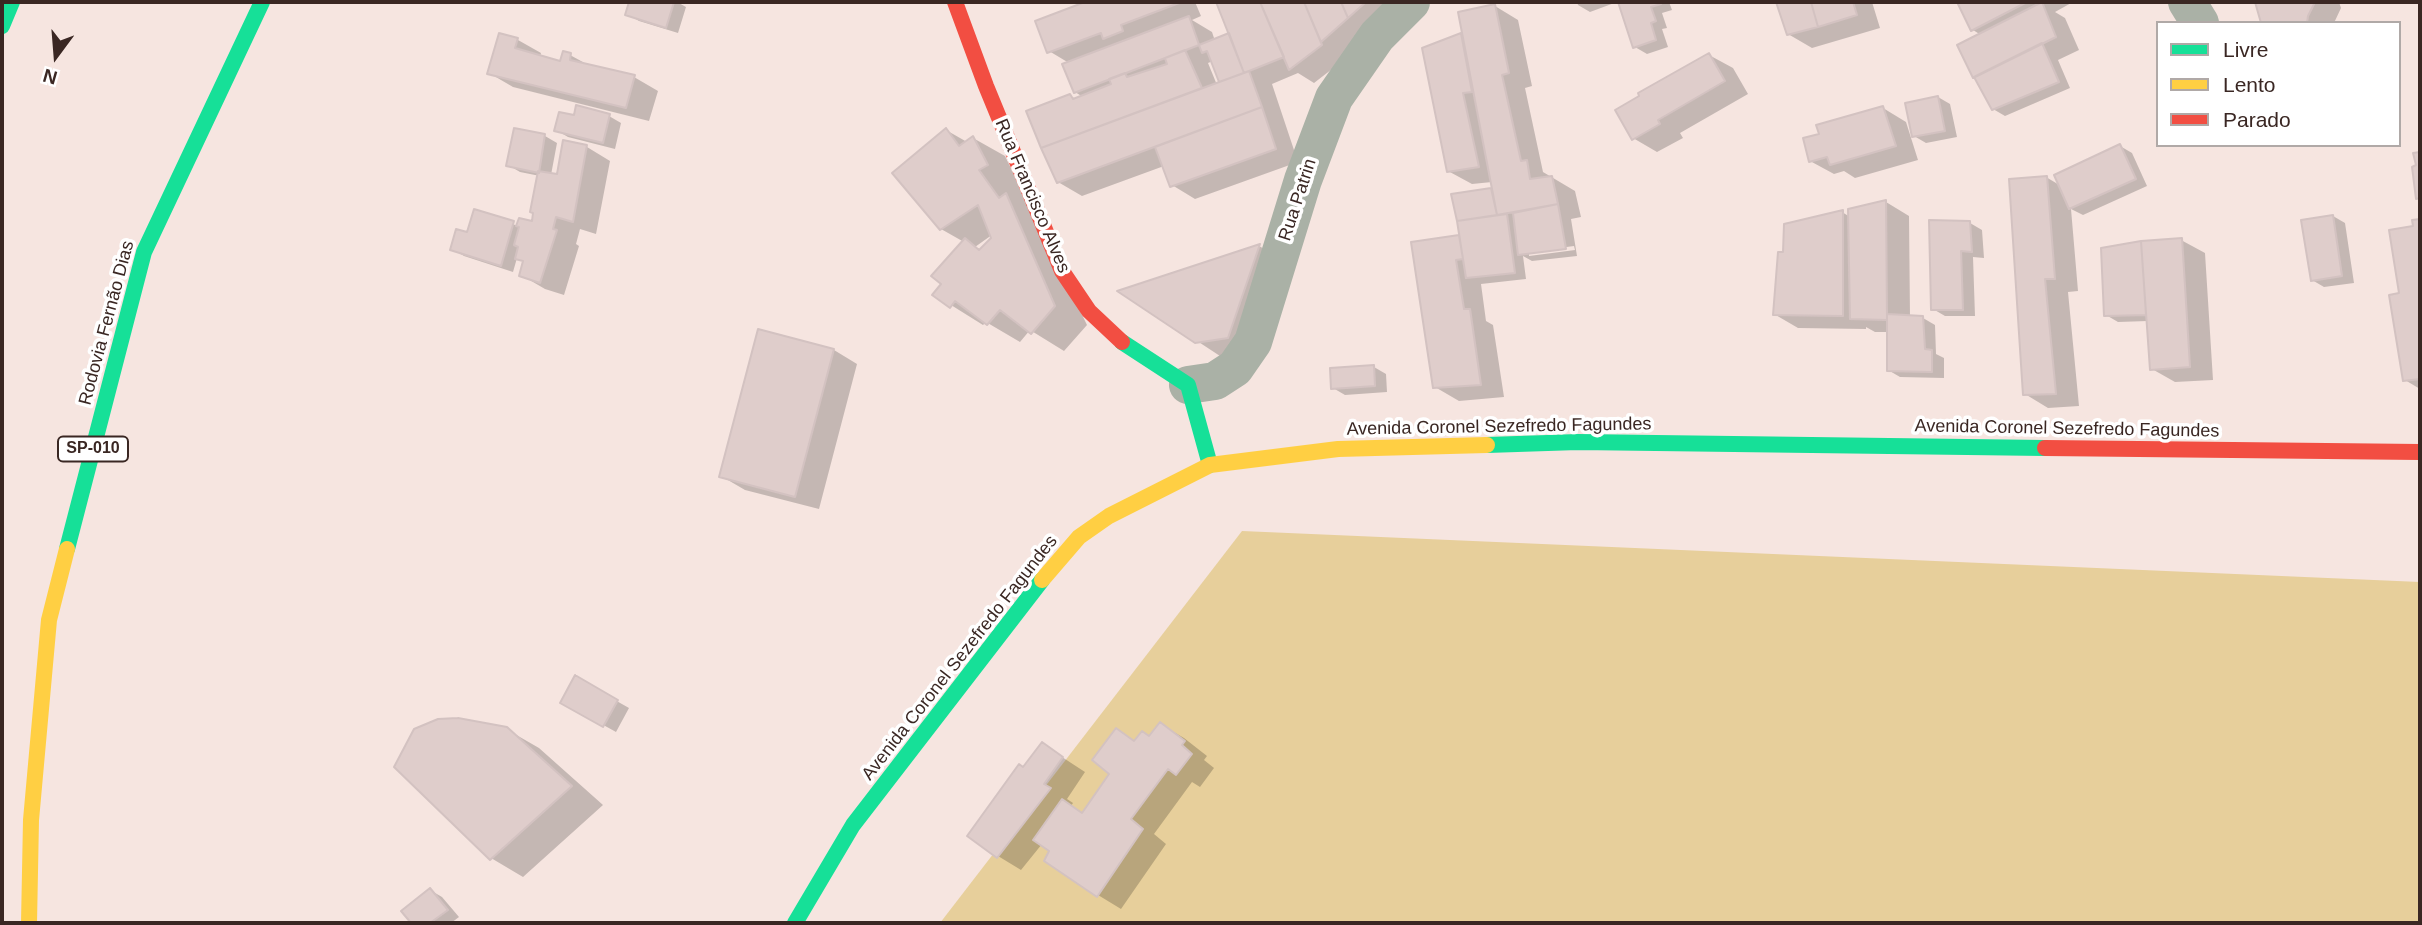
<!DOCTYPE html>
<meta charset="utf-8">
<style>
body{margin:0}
#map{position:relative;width:2422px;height:925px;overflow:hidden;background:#f6e5e0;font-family:Arial,sans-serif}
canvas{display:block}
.frame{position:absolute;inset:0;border:4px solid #3a2723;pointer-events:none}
.legend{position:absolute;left:2156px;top:21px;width:245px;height:126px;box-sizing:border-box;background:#fff;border:2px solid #b0a9a7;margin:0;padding:9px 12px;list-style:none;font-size:21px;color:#3a2723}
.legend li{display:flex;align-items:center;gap:14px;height:35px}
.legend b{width:35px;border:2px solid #b0a9a7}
.north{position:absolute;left:21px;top:21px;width:70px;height:70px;-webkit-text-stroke:5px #fff;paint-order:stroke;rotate:196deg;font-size:19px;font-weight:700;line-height:28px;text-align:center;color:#3a2723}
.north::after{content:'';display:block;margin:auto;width:24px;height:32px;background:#3a2723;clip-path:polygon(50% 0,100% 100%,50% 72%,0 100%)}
</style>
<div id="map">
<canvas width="2422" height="925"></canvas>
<div class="frame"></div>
<ul class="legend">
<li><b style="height:9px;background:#16e098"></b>Livre</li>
<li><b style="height:9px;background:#ffcf43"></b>Lento</li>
<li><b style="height:9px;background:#f24e42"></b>Parado</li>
</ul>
<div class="north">N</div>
</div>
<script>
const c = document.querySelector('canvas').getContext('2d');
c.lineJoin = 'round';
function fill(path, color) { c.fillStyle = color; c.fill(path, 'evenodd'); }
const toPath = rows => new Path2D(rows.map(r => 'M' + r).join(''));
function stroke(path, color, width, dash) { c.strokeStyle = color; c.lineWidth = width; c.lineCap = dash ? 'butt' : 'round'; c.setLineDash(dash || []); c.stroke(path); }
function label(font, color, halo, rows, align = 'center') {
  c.font = font + ' Arial,sans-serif'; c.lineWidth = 7; c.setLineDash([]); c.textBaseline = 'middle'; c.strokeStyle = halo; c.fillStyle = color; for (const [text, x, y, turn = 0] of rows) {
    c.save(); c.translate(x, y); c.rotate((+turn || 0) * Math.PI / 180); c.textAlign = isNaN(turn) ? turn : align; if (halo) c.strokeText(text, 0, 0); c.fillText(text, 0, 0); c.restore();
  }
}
fill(toPath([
 [1242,531,2420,582,2420,923,940,923]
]), '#e7cf9b');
fill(toPath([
 [631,2,677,2,686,7,678,33,639,21,627,14],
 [1090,2,1195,2,1201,16,1192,20,1212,32,1215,41,1230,35,1216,2,1396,2,1345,59,1314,83,1298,73,1272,84,1298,162,1195,199,1172,185,1164,166,1082,196,1058,182,1029,112,1070,96,1076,99,1083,97,1075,92,1069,63,1049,51,1037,22],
 [1213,61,1221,81,1224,83,1217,85,1208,63],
 [1577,2,1617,2,1590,12,1578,5],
 [1620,2,1669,2,1672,10,1662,13,1667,28,1662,29,1668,47,1647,54,1635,47],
 [1778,2,1872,2,1880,28,1812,48,1788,34],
 [1959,2,2073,2,2055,12,2065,18,2079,50,2058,60,2070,88,2005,116,1993,109,1981,35,1973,30],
 [2257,2,2339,2,2341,8,2334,23,2263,23],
 [1495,6,1518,20,1532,86,1525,88,1543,172,1575,191,1581,217,1571,219,1577,256,1532,261,1523,256,1526,279,1481,284,1486,321,1493,325,1504,397,1459,401,1435,387,1413,243,1460,236,1453,195,1490,190,1494,192,1492,182,1472,184,1448,171,1424,49,1463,34],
 [1574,246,1575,250,1529,256,1529,252],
 [500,35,518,40,541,53,540,57,562,63,570,55,592,67,634,77,658,91,649,121,513,87,489,73],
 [1709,55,1733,68,1748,94,1680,133,1683,138,1657,152,1633,138],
 [1938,97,1950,104,1957,137,1926,143,1914,136],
 [1883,108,1906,122,1918,160,1855,178,1844,171,1834,174,1810,161,1821,135],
 [609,116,621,123,615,149,568,137,556,130,576,117],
 [946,130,967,142,973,138,1005,156,1087,325,1064,351,1030,330,1020,342,986,322,983,325,935,295,944,284,964,242,941,229],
 [996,232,982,250,975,247],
 [545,136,557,143,551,175,559,176,587,147,610,161,596,234,580,229,576,244,579,246,564,295,545,289,521,275,524,262,517,258,513,272,464,256,452,249,468,234,476,211,518,226,533,224,540,176,520,172,508,165],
 [2120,146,2132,153,2147,186,2083,215,2071,209,2078,291,2068,292,2079,406,2048,408,2025,394,2046,177,2061,186],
 [1886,202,1909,216,1910,317,1923,318,1935,325,1936,354,1944,358,1944,378,1900,377,1888,370,1888,332,1875,332,1866,327,1866,329,1798,328,1774,314,1785,254,1842,212,1850,217],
 [2333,216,2345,223,2354,283,2324,287,2312,280],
 [2420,221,2420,389,2405,380,2401,294,2415,228,2414,222],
 [1970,223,1982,230,1984,258,1973,257,1975,316,1945,316,1933,309],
 [2181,240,2205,253,2213,380,2175,382,2152,369,2148,321,2118,322,2106,315,2141,243],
 [1259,246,1282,259,1252,351,1220,356,1121,291],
 [834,350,857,364,819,509,745,490,721,476],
 [1374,367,1386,374,1387,392,1345,395,1333,388],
 [576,678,629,708,616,732,562,702],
 [1160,724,1184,738,1207,756,1204,760,1214,768,1200,787,1192,782,1154,834,1166,844,1121,909,1098,895,1042,844,1021,870,998,856,1024,769,1042,744,1085,772,1067,799,1073,803,1071,806,1084,814,1112,774,1116,730,1135,742,1150,738],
 [506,729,539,748,603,805,523,877,491,858],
 [430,890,442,897,459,917,451,923,413,923,404,912]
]), '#0003');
const building = toPath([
 [629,2,674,2,666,28,625,15,629,2],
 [1085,2,1178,2,1179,3,1121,25,1123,31,1103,39,1101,33,1047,53,1035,21,1085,2],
 [1216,2,1260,2,1284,57,1244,73,1216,2],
 [1260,2,1304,2,1322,45,1289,70,1260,2],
 [1304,2,1341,2,1348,18,1321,42,1304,2],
 [1341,2,1366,2,1348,18,1341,2],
 [1618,2,1660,2,1661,4,1651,7,1656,21,1651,23,1656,40,1633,48,1618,2],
 [1776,2,1811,2,1818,27,1787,35,1776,2],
 [1811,2,1853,2,1857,15,1818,27,1811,2],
 [1957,2,2027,2,1971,31,1957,2],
 [2042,2,2056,37,1973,78,1957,45,2042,2],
 [2255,2,2315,2,2308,16,2307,23,2261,23,2255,2],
 [1495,4,1509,73,1502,75,1521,161,1527,160,1530,179,1552,176,1558,204,1497,215,1458,12,1495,4],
 [1189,16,1199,45,1074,93,1062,64,1189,16],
 [499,33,518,38,515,48,560,61,563,51,571,53,570,60,635,75,626,108,487,74,499,33],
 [1229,33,1244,73,1219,82,1207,51,1202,53,1199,45,1229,33],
 [1461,33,1472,92,1463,93,1479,167,1447,172,1422,48,1461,33],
 [2042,43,2059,82,1992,110,1974,77,2042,43],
 [1185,50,1202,88,1041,148,1026,111,1070,94,1073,99,1111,84,1109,79,1125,73,1127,77,1167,64,1165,58,1185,50],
 [1709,53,1725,81,1658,120,1660,124,1632,140,1615,110,1639,96,1638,93,1709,53],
 [1249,71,1262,107,1057,183,1041,148,1249,71],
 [1938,96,1945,131,1912,137,1905,103,1938,96],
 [576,105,610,114,603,143,554,131,559,112,574,115,576,105],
 [1883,106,1896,146,1830,165,1827,157,1809,162,1803,138,1819,134,1816,125,1883,106],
 [1262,107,1276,149,1170,187,1155,147,1262,107],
 [514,128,545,134,539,173,506,166,514,128],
 [946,128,959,146,973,136,988,165,979,170,999,198,1006,193,1055,306,1031,334,1000,310,987,325,955,301,950,308,932,295,941,284,931,276,965,238,979,250,991,238,978,205,940,230,892,173,946,128],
 [563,140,587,145,573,222,556,217,553,229,557,230,540,283,519,276,523,261,515,259,518,247,514,245,519,227,516,226,519,218,532,221,533,213,530,212,538,171,557,174,563,140],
 [2120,144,2136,179,2069,209,2054,175,2120,144],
 [2420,152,2420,198,2416,199,2412,167,2416,165,2413,153,2420,152],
 [2047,176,2055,279,2045,279,2056,394,2023,395,2009,179,2047,176],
 [1491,188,1497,215,1457,221,1451,194,1491,188],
 [1886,200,1887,320,1850,319,1848,209,1886,200],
 [1558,204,1566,249,1518,255,1513,213,1558,204],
 [474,209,514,221,501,266,450,250,456,229,467,232,474,209],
 [1843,210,1843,316,1773,315,1778,252,1783,252,1784,224,1843,210],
 [1507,214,1515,273,1466,278,1457,221,1507,214],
 [2333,215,2342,276,2311,281,2301,220,2333,215],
 [2420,219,2420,379,2403,381,2389,295,2399,293,2389,230,2413,226,2412,220,2420,219],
 [1929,220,1970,221,1972,252,1961,251,1963,310,1931,310,1929,220],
 [1459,235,1463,259,1456,260,1464,309,1470,309,1481,385,1433,388,1411,242,1459,235],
 [2182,238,2190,367,2150,370,2141,241,2182,238],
 [2141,241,2146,315,2104,316,2101,248,2141,241],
 [1260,244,1228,338,1195,343,1117,291,1260,244],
 [1887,314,1923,316,1925,349,1932,350,1932,372,1887,371,1887,314],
 [758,329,834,349,795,497,719,477,758,329],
 [1374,365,1375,386,1331,389,1330,368,1374,365],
 [575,675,618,700,603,727,560,703,575,675],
 [458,718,507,727,572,786,490,860,394,767,414,729,438,719,458,718],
 [1160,722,1185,741,1182,745,1192,754,1176,775,1168,769,1131,819,1143,829,1097,897,1044,861,1049,851,1033,840,1062,799,1082,813,1109,774,1092,760,1116,728,1134,741,1142,731,1149,736,1160,722],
 [1042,742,1063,757,1044,784,1051,788,997,858,967,836,1019,764,1023,767,1042,742],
 [430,888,448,910,430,923,411,923,401,911,430,888]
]);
fill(building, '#dfcdcb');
stroke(building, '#d3c2c1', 2);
stroke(toPath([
 [2187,2,2200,23],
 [1188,385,1215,381,1235,368,1253,342,1303,180,1334,98,1377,36,1411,2]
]), '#aab1a6', 38);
stroke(toPath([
 [2,26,12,2],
 [1122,342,1188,385,1210,465],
 [1487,445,1578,442,2045,448],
 [67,549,144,252,262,2],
 [795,923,853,825,1042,580]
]), '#16e098', 16);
stroke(toPath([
 [1042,580,1079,537,1109,516,1210,465,1338,449,1487,445],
 [29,923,31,820,49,620,67,549]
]), '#ffcf43', 16);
stroke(toPath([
 [955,2,986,86,1062,271,1089,311,1122,342],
 [2045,448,2420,452]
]), '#f24e42', 16);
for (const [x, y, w] of [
 [93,449,70]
]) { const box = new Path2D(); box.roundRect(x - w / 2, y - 12.5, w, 25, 5); c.fillStyle = '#fff'; c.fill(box); stroke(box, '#3a2723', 2); }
label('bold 16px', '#3a2723', null, [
 ["SP-010",93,449]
]);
label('18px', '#3a2723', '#fff', [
 ["Rua Francisco Alves",1032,196,67],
 ["Rua Patrin",1298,200,-72],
 ["Rodovia Fernão Dias",107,323,-75],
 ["Avenida Coronel Sezefredo Fagundes",1499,427,-1],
 ["Avenida Coronel Sezefredo Fagundes",2067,429,1],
 ["Avenida Coronel Sezefredo Fagundes",960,658,-52]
]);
</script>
